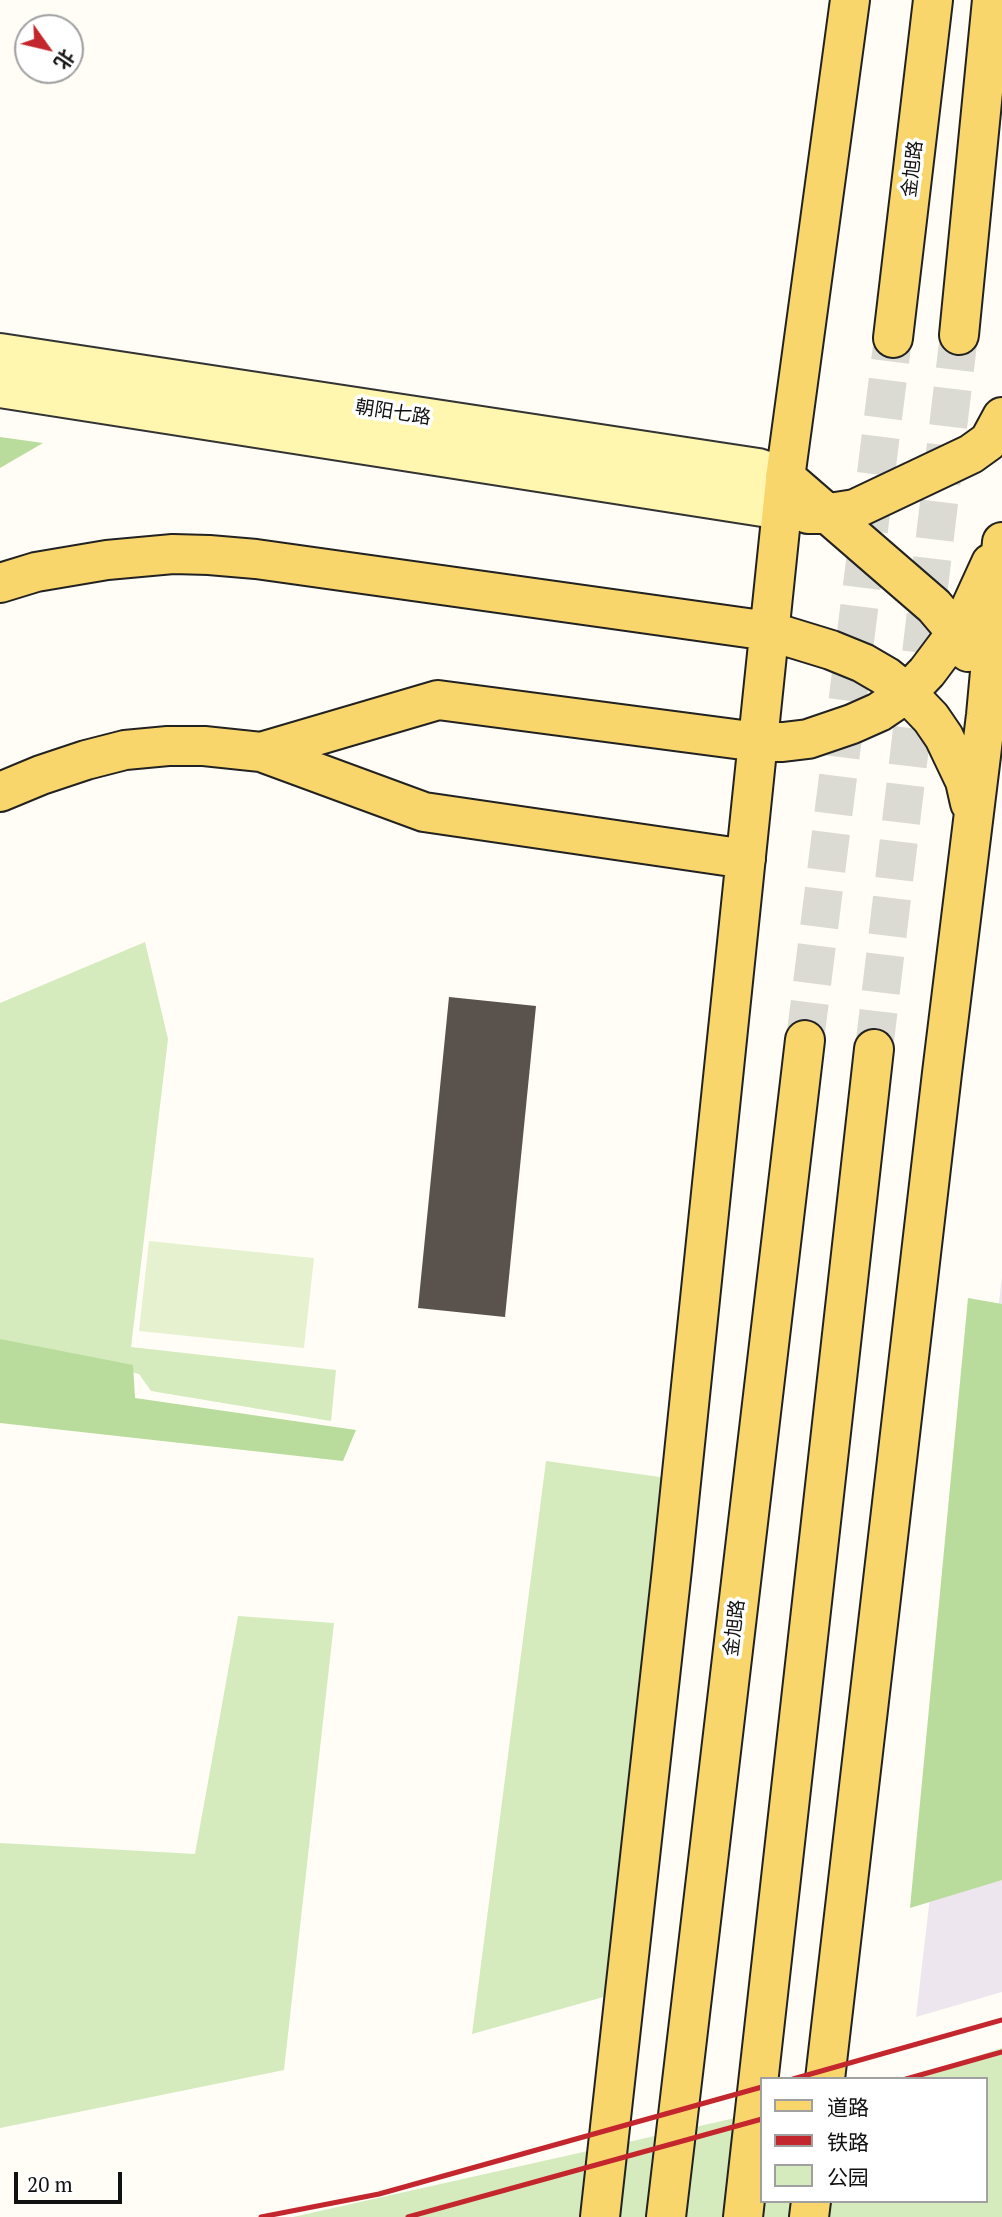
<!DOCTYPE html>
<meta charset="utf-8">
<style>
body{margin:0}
#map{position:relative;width:1002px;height:2217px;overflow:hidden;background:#fffdf5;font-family:"PT Serif","Noto Sans SC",serif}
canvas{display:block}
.legend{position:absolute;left:760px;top:2077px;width:228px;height:126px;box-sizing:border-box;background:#fff;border:2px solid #a0a0a0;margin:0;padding:9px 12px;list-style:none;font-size:21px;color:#111}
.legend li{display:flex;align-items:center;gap:14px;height:35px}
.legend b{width:35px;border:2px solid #a0a0a0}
.north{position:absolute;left:14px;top:14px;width:70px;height:70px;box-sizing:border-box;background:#fff;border:2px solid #a0a0a0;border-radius:50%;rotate:124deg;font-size:19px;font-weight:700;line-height:28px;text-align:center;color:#111}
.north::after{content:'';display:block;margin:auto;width:24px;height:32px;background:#c4262e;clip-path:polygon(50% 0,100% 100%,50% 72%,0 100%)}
.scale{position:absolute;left:14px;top:2172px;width:108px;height:32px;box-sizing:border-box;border:4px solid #111;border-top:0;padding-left:9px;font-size:21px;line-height:24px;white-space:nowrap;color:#111;-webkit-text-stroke:5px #fff;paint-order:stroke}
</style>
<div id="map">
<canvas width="1002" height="2217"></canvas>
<ul class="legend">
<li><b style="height:9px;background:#f9d66b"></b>道路</li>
<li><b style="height:9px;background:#c4262e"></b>铁路</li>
<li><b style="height:19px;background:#d5ebbd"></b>公园</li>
</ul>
<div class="north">北</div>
<div class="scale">20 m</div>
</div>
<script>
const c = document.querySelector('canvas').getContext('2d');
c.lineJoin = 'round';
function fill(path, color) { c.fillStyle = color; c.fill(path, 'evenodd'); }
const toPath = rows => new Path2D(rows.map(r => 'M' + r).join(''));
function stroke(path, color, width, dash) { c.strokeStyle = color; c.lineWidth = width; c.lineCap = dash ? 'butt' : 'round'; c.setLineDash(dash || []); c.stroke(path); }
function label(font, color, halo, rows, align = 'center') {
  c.font = font + ' "PT Serif","Noto Sans SC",serif'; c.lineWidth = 7; c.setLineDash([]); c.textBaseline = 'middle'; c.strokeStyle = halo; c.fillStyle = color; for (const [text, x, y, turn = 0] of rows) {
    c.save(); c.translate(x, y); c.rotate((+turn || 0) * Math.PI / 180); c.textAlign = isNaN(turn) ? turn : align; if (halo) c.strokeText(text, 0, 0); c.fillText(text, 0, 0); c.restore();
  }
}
fill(toPath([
 [1002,1276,1002,1992,916,2017]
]), '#eee6ef');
fill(toPath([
 [145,942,168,1039,131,1347,336,1370,331,1421,151,1391,139,1374,0,1340,0,1003],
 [546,1461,667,1478,607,1996,472,2034],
 [238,1616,334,1623,284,2070,0,2128,0,1843,195,1854],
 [1002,2048,1002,2217,293,2217,762,2112,762,2201,986,2201,986,2079,905,2079]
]), '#d5ebbd');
fill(toPath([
 [0,437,43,443,0,468],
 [968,1298,1002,1304,1002,1880,910,1908],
 [0,1339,133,1365,135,1398,356,1430,343,1461,0,1423]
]), '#b9dc9c');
fill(toPath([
 [149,1241,314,1258,304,1348,139,1331]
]), '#e6f2cf');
fill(toPath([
 [449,997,536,1006,505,1317,418,1308]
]), '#5a524d');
stroke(toPath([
 [805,1040,893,338],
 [874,1049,959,335]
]), '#dbdad3', 38, [38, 19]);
const secondary = toPath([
 [0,353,758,468,785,477],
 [0,388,782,510]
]);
const primary = toPath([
 [959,335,992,0],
 [893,338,933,0],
 [785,477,934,606,956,632,968,652],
 [808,514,823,514,855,509,971,454,989,441,1002,417],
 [0,583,36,572,107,560,173,554,209,555,256,559,769,631,831,650,863,663,887,677,907,693,931,718,944,737,965,781,970,803],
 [261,752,438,700,758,742,783,742,808,739,852,724,879,712,907,693,927,672,948,644,969,611,991,563],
 [0,792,41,775,86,760,125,750,168,746,204,746,261,752,424,812,746,859],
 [825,2079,942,1073,986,715,1002,542],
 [600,2217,672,1569,786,471,850,0],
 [666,2217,805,1040],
 [743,2217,874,1049],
 [809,2217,811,2201]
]);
stroke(secondary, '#333', 42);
stroke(primary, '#222', 42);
stroke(secondary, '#fff6b0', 38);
stroke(primary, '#f9d66b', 38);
stroke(toPath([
 [793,2079,1002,2020],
 [906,2079,1002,2052],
 [261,2217,379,2194,762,2087],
 [408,2217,762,2119]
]), '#c4262e', 5);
label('19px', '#111', '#fff', [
 ["金旭路",913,169,-83],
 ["朝阳七路",393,413,9],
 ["金旭路",735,1628,-83]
]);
</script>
